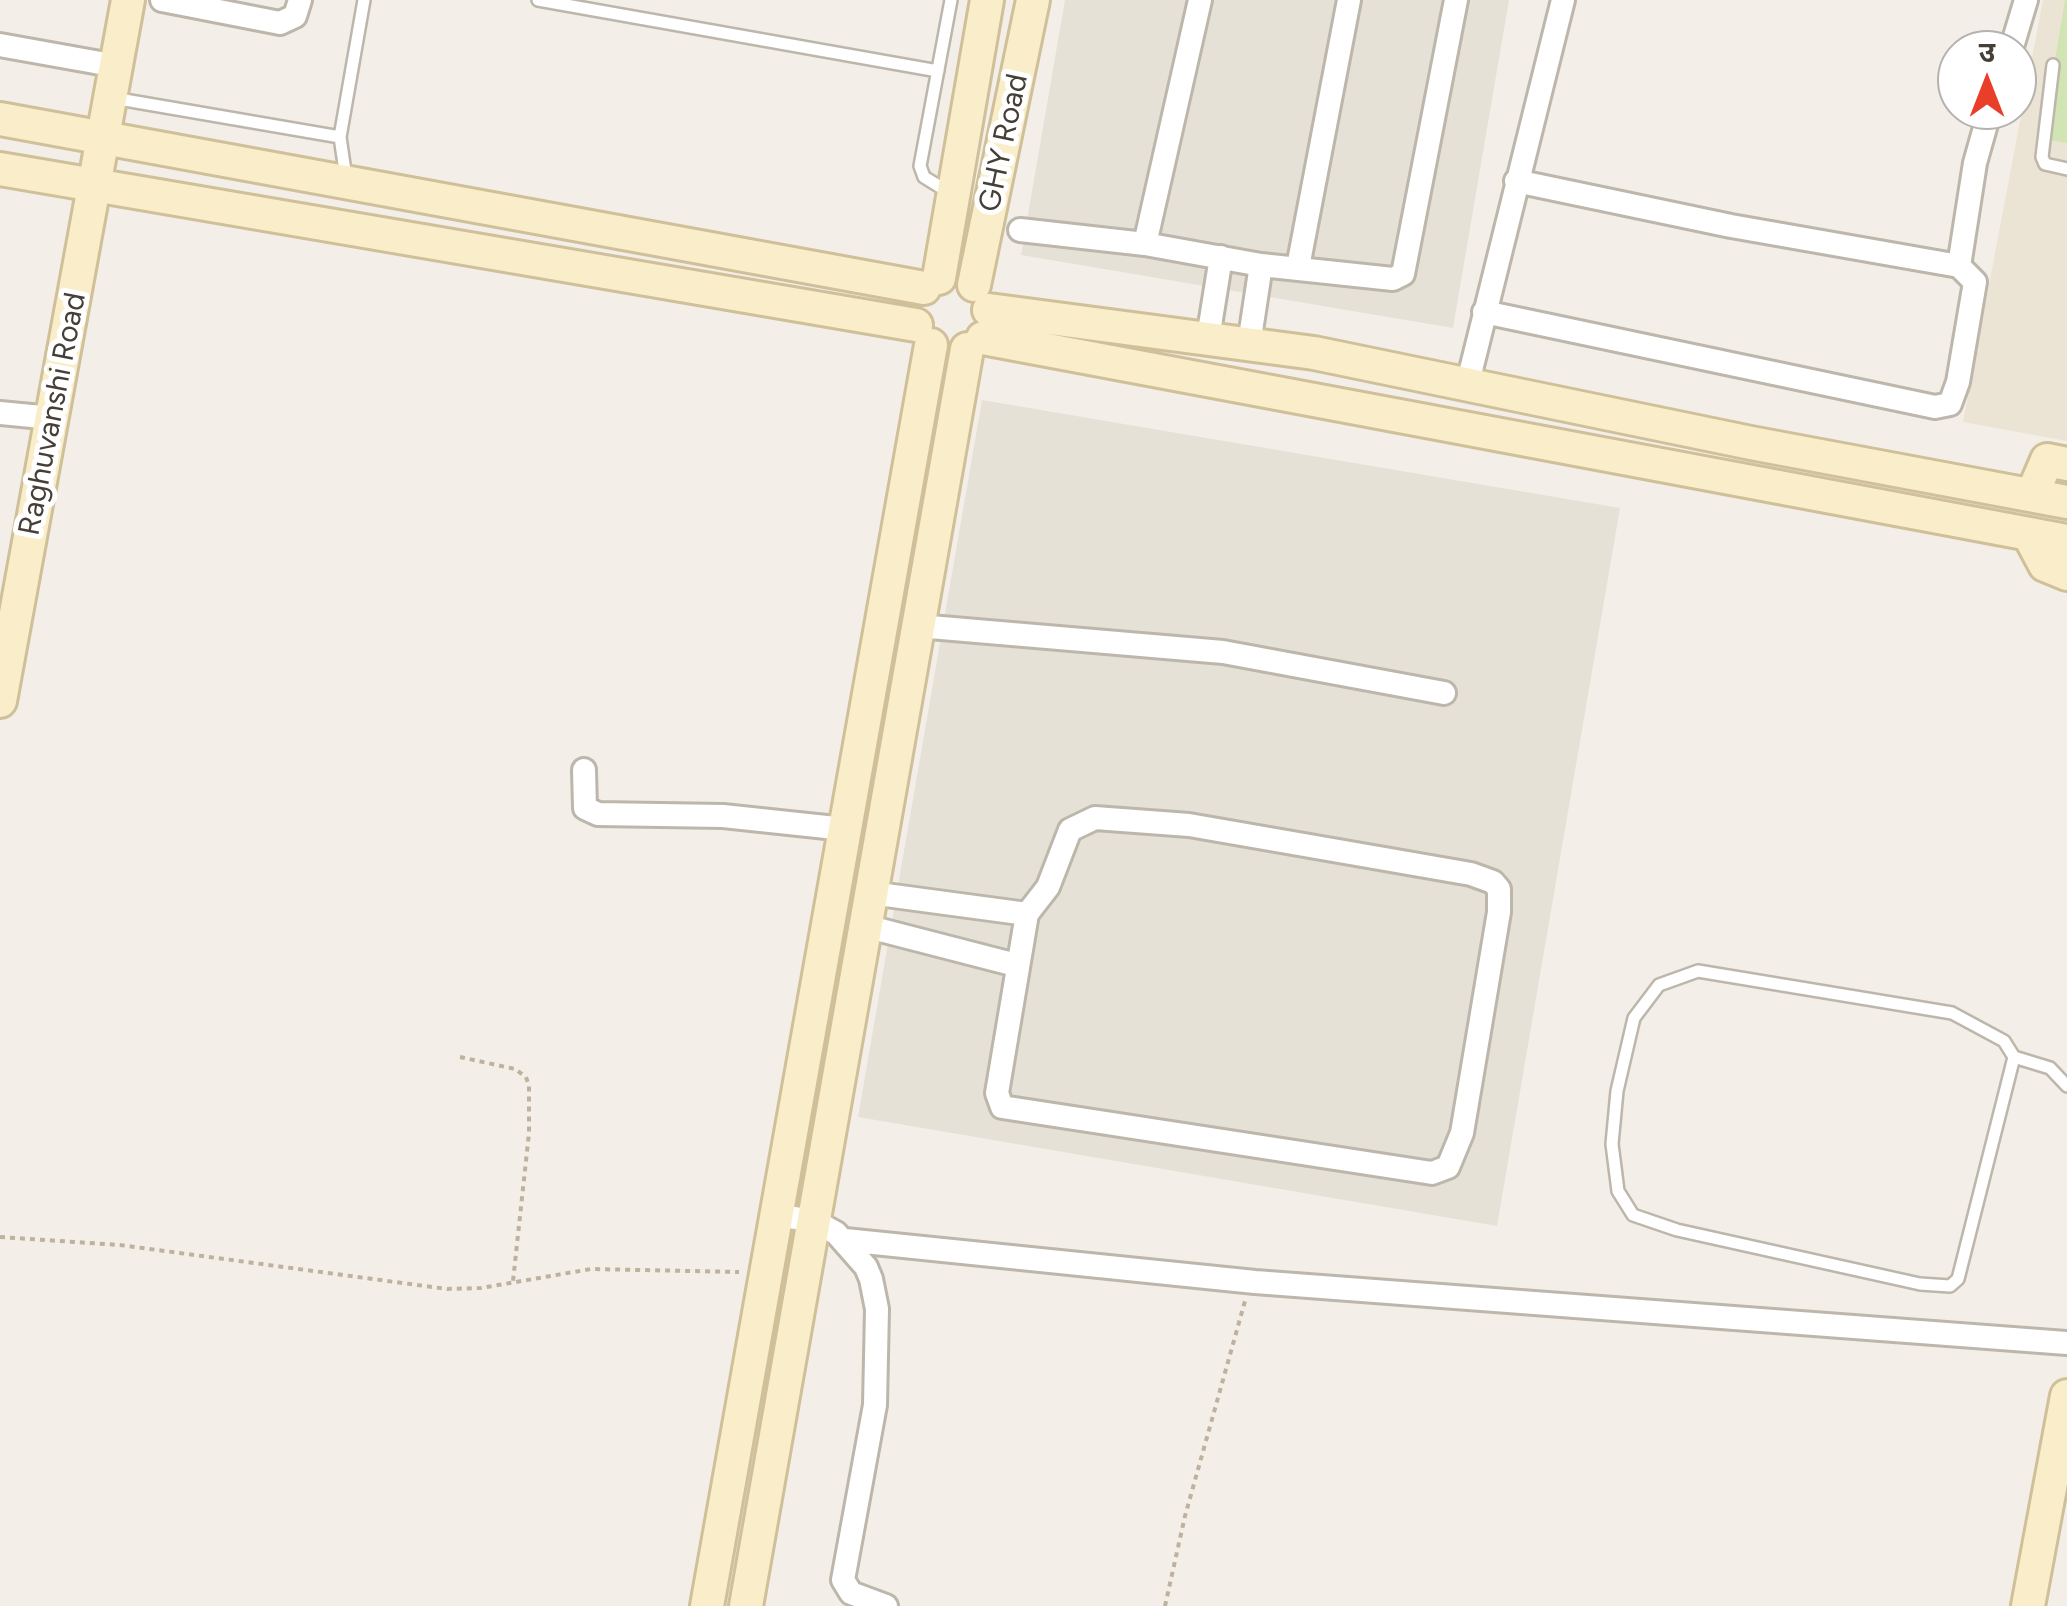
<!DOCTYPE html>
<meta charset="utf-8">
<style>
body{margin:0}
#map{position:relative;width:2067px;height:1606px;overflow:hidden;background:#f3efe8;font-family:Figtree,"Noto Sans Devanagari",sans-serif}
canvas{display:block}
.north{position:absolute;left:1937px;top:30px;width:100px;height:100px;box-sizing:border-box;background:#fff;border:2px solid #b5b2af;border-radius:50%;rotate:0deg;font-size:28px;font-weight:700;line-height:40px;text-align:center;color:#453f37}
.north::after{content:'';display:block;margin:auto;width:35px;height:45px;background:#e93f28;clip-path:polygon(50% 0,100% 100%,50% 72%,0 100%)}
</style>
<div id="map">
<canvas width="2067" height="1606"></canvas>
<div class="north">उ</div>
</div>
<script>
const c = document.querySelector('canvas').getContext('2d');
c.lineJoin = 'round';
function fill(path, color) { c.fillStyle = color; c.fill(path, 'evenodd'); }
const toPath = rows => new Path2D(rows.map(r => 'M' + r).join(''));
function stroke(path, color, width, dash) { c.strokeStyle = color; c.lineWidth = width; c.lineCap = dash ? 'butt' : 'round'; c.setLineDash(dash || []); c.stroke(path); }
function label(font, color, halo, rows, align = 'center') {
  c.font = font + ' Figtree,sans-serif'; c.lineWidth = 10; c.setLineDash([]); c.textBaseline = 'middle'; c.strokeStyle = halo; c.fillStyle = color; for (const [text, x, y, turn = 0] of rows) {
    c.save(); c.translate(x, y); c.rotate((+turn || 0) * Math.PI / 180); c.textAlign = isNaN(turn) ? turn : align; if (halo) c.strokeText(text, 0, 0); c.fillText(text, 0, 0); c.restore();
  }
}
fill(toPath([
 [1065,0,1509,0,1453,328,1021,255],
 [982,400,1620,508,1497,1226,858,1117]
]), '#e6e1d6');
fill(toPath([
 [2043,0,2067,0,2067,441,1963,422]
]), '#ebe3d3');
fill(toPath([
 [2065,0,2067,0,2067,143,2042,139]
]), '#d0e4b4');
const lane = toPath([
 [538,0,938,71],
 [2053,65,2042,157,2045,164,2067,169],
 [113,98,340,137],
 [346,178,340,137,364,0],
 [950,193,924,177,920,166,951,0],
 [2014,1057,1958,1279,1950,1286,1920,1284,1677,1230,1633,1215,1618,1191,1612,1144,1617,1091,1634,1018,1659,985,1698,971,1952,1013,2004,1041,2014,1057,2050,1068,2067,1086]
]);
const street = toPath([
 [162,0,280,23,295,16,300,0],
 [1200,0,1145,244,1261,265,1393,279,1403,274,1456,0],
 [0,45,117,66],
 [2011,50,2026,0],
 [1020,230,1145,244],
 [1959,266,1975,163,1990,110],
 [1298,267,1349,0],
 [1484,312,1935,407,1950,404,1958,382,1975,282,1959,266,1731,226,1516,181],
 [1208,338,1221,257],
 [1249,344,1261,265],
 [1468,382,1563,0],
 [0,413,52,418],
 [918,626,1223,652,1444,693],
 [584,770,585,808,598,814,723,816,845,829],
 [1095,818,1189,825,1471,874,1493,882,1499,889,1499,912,1462,1133,1448,1167,1432,1173,1002,1107,997,1093,1027,914,1048,887,1070,830,1095,818],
 [871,893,1027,914],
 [865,926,1016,965],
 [776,1215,814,1221,836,1233,866,1267,871,1279,877,1309,875,1405,843,1580,851,1593,886,1606],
 [845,1240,1255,1282,2067,1343]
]);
const secondary = toPath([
 [0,119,924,288],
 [0,169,916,325],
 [939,278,987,0],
 [974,285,1033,0],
 [989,310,1314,353,1751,443,2067,502],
 [983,338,2067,541],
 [2032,495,2047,460,2067,464],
 [2029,535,2045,565,2067,574],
 [0,701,128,0],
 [707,1606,931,345],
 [746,1606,967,349],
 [2028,1606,2067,1396]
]);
stroke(lane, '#bdb6ab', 16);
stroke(street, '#bdb6ab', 28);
stroke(secondary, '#cfc09a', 38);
stroke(toPath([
 [460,1057,515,1069,526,1077,529,1086,529,1133,513,1281],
 [0,1237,120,1245,447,1289,481,1288,591,1269,739,1272],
 [1165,1606,1185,1516,1245,1301]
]), '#beb19d', 4, [5, 5]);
stroke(lane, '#fff', 11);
stroke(street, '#fff', 22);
stroke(secondary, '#faedca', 32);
label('30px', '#453f37', '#fff', [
 ["GHY Road",1004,143,-78],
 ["Raghuvanshi Road",53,414,-79]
]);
</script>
